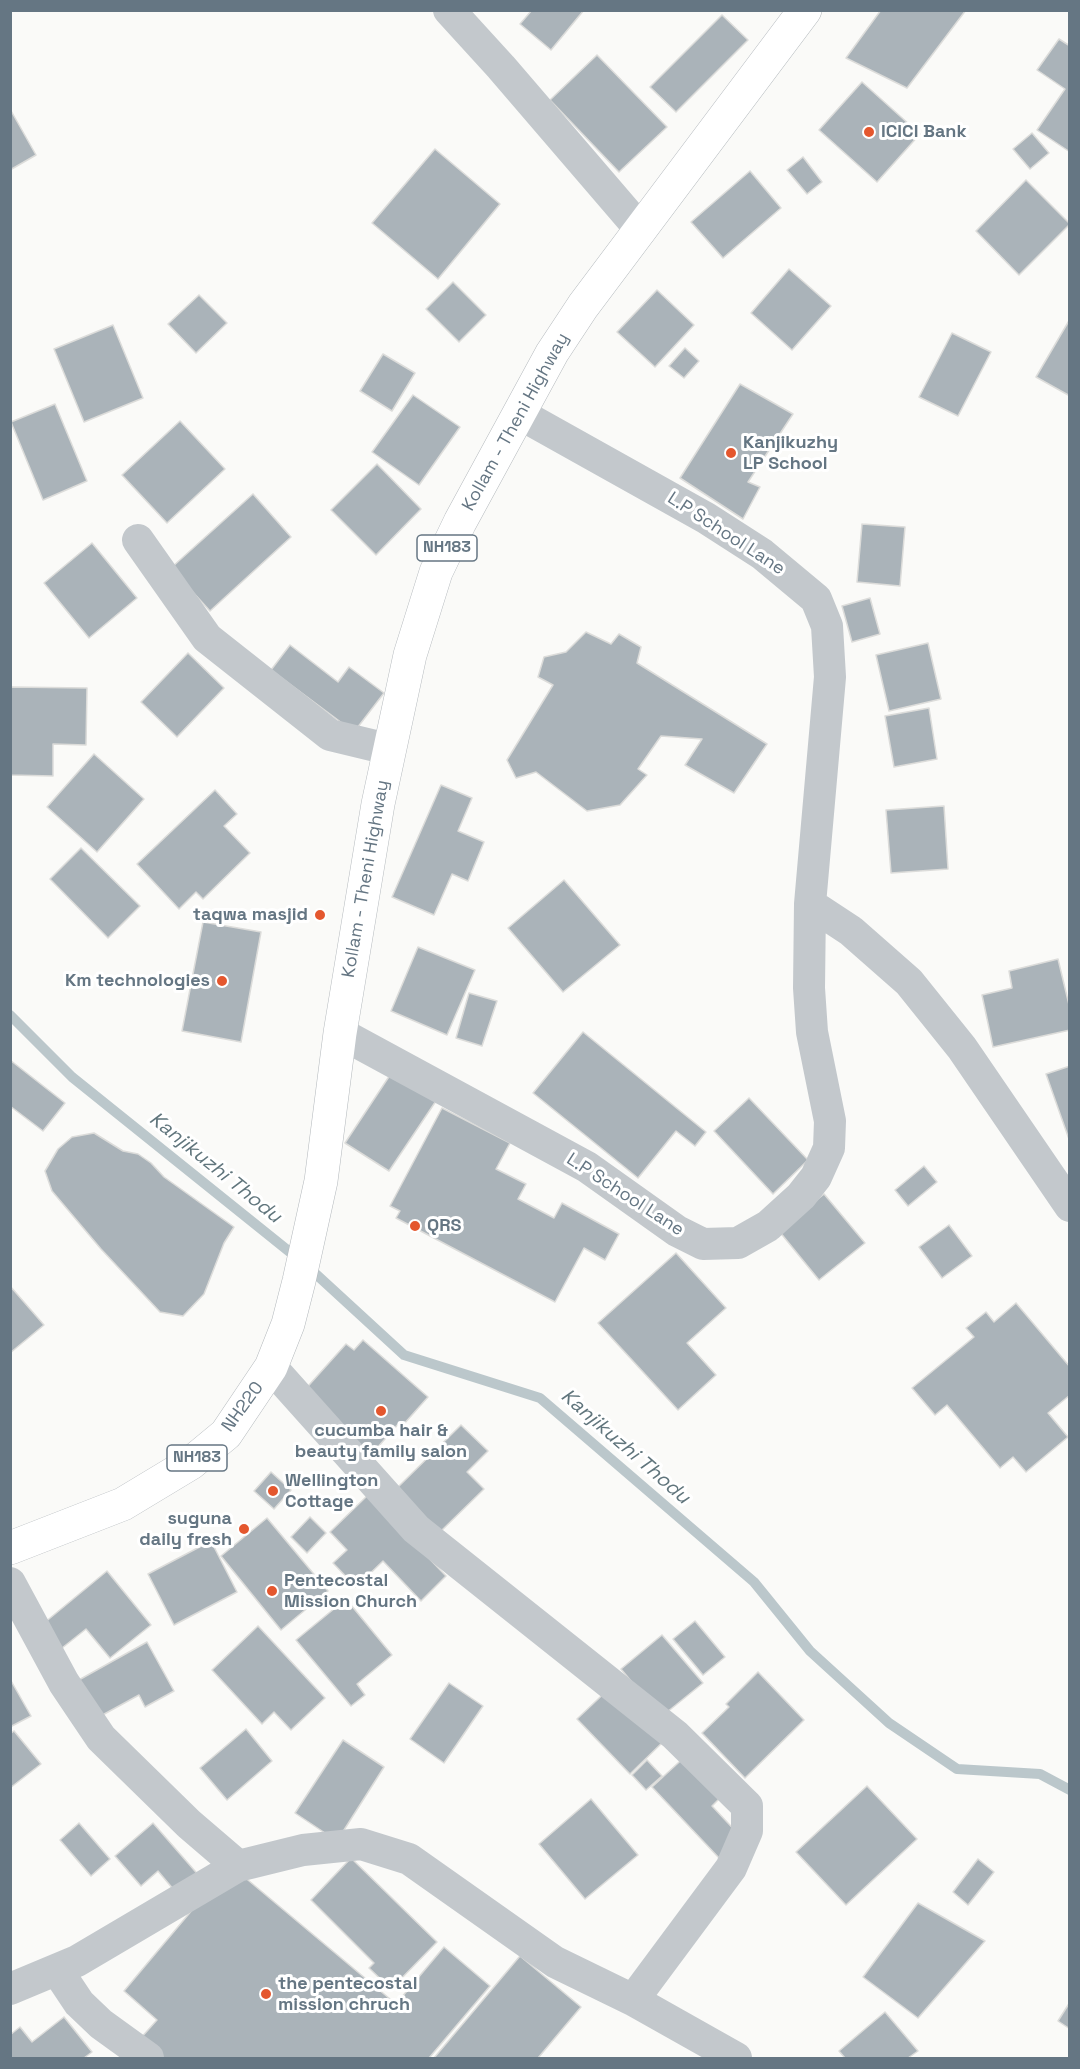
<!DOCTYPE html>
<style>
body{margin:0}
#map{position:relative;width:1080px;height:2069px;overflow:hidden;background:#fafaf8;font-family:"Space Grotesk",sans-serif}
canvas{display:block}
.frame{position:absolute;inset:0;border:12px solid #657683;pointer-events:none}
</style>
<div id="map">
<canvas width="1080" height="2069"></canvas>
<div class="frame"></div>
</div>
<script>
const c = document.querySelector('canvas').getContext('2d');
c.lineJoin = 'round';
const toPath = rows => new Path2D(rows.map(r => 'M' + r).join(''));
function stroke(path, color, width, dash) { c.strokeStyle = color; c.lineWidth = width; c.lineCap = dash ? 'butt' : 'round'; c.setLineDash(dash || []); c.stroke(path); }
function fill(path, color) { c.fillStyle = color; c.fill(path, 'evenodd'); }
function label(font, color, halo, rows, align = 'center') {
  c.font = font + ' "Space Grotesk",sans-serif'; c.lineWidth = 6; c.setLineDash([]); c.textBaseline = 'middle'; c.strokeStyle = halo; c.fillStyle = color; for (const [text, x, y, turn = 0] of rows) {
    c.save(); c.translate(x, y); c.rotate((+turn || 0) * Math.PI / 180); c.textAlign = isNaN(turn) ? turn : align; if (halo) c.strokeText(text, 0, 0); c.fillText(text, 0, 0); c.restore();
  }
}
stroke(toPath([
 [10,1015,72,1077,306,1265,404,1355,540,1398,754,1582,810,1651,889,1723,957,1769,1040,1774,1070,1790]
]), '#bbc7cb', 10);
const building = toPath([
 [532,10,584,10,551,50,520,24,532,10],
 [881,10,966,10,907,88,846,58,881,10],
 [722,15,748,40,676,112,650,87,722,15],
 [1059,39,1070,46,1070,152,1037,130,1065,89,1037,70,1059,39],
 [597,55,667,127,619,172,550,100,597,55],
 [862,82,920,134,877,182,819,130,862,82],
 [10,109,36,155,10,170,10,109],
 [1032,133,1049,153,1030,169,1013,149,1032,133],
 [435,149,500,204,438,279,372,223,435,149],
 [803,157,822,182,807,194,787,170,803,157],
 [750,171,781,208,723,258,691,222,750,171],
 [1026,180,1070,224,1019,275,976,231,1026,180],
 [789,269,831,306,792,350,751,313,789,269],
 [453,282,486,315,459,342,426,309,453,282],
 [657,290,694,325,655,367,617,332,657,290],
 [199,295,227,323,196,353,168,324,199,295],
 [1070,319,1070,396,1036,377,1070,319],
 [113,325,143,398,84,422,54,349,113,325],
 [952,333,991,352,958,416,919,397,952,333],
 [685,348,699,361,684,378,669,366,685,348],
 [383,354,415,373,392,411,360,391,383,354],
 [740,384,793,414,748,482,760,487,743,519,680,478,740,384],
 [413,395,460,427,419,485,372,452,413,395],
 [55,404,87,481,43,500,11,422,55,404],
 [180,421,225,469,167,523,122,475,180,421],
 [377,464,421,509,376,555,331,510,377,464],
 [253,494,291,537,210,611,171,568,253,494],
 [862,524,905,527,900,586,857,582,862,524],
 [92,543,137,598,89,638,44,583,92,543],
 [870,598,880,634,852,642,842,606,870,598],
 [586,632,611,644,619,634,641,647,637,663,767,744,734,793,685,765,702,739,661,736,638,769,647,775,620,805,587,811,536,772,516,778,507,760,553,685,538,677,544,657,566,652,586,632],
 [928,643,941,699,889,711,876,655,928,643],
 [290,645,338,682,349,667,384,693,354,732,271,670,290,645],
 [188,653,224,688,177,737,141,702,188,653],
 [11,687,87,688,86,745,53,744,53,776,10,775,11,687],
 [929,708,937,759,894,767,885,716,929,708],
 [94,754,144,799,97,852,47,807,94,754],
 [441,785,472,798,458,831,484,842,468,881,452,874,434,915,392,897,441,785],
 [215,790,237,814,224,826,250,853,203,899,196,892,179,909,137,864,215,790],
 [944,806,948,869,891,873,886,810,944,806],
 [81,848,140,906,108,938,50,879,81,848],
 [564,880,620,945,563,992,508,928,564,880],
 [203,922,261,932,241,1042,182,1031,203,922],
 [418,947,475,970,447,1035,391,1011,418,947],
 [1058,959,1070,1009,1070,1030,993,1047,982,995,1012,988,1009,971,1058,959],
 [469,993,497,1001,482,1046,456,1038,469,993],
 [583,1032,706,1132,695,1146,676,1131,638,1178,533,1093,583,1032],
 [10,1060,65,1103,43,1131,10,1106,10,1060],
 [396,1066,440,1095,389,1171,345,1143,396,1066],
 [1070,1066,1070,1142,1046,1074,1070,1066],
 [749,1098,808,1160,773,1194,714,1131,749,1098],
 [442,1108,510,1143,496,1169,526,1184,518,1199,554,1218,562,1203,619,1234,605,1260,584,1248,555,1302,396,1218,400,1211,390,1206,442,1108],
 [94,1133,123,1151,138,1154,151,1163,164,1177,234,1227,224,1243,204,1294,183,1316,160,1312,101,1249,52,1191,45,1171,58,1149,72,1137,94,1133],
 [924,1166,937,1182,908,1206,895,1190,924,1166],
 [824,1194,865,1243,819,1280,779,1231,824,1194],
 [949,1225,972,1256,942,1278,919,1247,949,1225],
 [676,1253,726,1308,687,1343,716,1375,678,1410,598,1323,676,1253],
 [10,1286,44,1325,10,1353,10,1286],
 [1016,1303,1070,1367,1070,1395,1048,1413,1068,1437,1026,1472,1013,1457,1000,1468,947,1405,935,1415,912,1388,974,1337,966,1328,986,1312,994,1322,1016,1303],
 [363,1340,428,1397,403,1425,400,1422,369,1457,292,1404,346,1344,354,1350,363,1340],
 [461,1425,488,1451,467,1472,484,1489,440,1532,397,1488,461,1425],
 [271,1472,291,1490,274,1509,254,1491,271,1472],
 [368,1495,446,1576,421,1601,383,1561,356,1587,333,1563,347,1550,330,1532,368,1495],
 [310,1517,326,1533,307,1553,291,1537,310,1517],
 [267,1518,328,1591,281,1630,221,1556,267,1518],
 [211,1541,237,1592,174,1625,148,1574,211,1541],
 [107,1571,151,1625,110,1658,86,1629,57,1652,38,1628,107,1571],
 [346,1599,392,1655,357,1684,365,1695,351,1706,296,1640,346,1599],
 [695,1621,725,1657,703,1675,673,1639,695,1621],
 [258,1626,325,1698,291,1730,274,1712,262,1724,212,1670,258,1626],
 [662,1635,703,1683,661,1717,621,1669,662,1635],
 [147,1642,174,1691,145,1707,139,1695,97,1718,77,1681,147,1642],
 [758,1672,804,1720,745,1778,702,1733,729,1707,726,1704,758,1672],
 [10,1679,31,1716,10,1727,10,1679],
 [449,1683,483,1706,444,1763,410,1739,449,1683],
 [615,1683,667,1738,630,1774,577,1719,615,1683],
 [246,1729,272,1761,227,1800,200,1768,246,1729],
 [14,1731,41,1764,10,1788,10,1734,14,1731],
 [343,1740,384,1767,337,1841,295,1813,343,1740],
 [690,1752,727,1791,712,1806,742,1838,720,1859,652,1787,690,1752],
 [647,1760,662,1776,646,1790,632,1775,647,1760],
 [867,1786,917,1839,846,1905,796,1852,867,1786],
 [591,1799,638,1855,585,1899,539,1844,591,1799],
 [79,1823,110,1859,91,1876,60,1840,79,1823],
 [153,1823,201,1878,179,1896,158,1871,141,1886,115,1856,153,1823],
 [351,1858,437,1942,391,1989,369,1968,374,1963,311,1900,351,1858],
 [978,1859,994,1872,968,1905,953,1892,978,1859],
 [230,1865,396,2004,444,1947,490,1986,429,2058,161,2058,139,2040,157,2020,124,1991,230,1865],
 [918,1903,985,1941,918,2018,863,1977,918,1903],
 [520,1956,581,2007,538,2058,434,2058,520,1956],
 [1070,2002,1070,2029,1058,2021,1070,2002],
 [885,2012,918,2051,908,2058,845,2058,839,2051,885,2012],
 [64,2017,92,2052,84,2058,10,2058,10,2035,20,2027,32,2042,64,2017]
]);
fill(building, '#aab3b9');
stroke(building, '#dcdcda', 1.5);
const highway = toPath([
 [10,1548,123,1504,191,1463,226,1434,271,1367,288,1324,299,1281,321,1181,340,1033,378,804,410,655,436,572,460,522,552,353,583,306,805,10]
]);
stroke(highway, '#b4b9bd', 34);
stroke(toPath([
 [449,10,501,67,641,230],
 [138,540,207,638,330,735,388,749],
 [810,904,851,931,909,982,962,1048,1070,1206],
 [340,1033,587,1167,677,1231,703,1244,738,1243,768,1226,801,1196,816,1177,829,1148,830,1121,812,1032,809,988,810,904,830,677,827,626,816,599,762,554,706,518,520,414],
 [271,1367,416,1529,675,1735,747,1806,747,1831,731,1868,633,2000],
 [10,1583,64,1683,101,1738,189,1824,238,1866,303,1850,361,1844,409,1859,555,1962,633,2000,736,2058],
 [57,1970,79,2003,101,2024,148,2058],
 [10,1989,77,1961,238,1866]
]), '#c3c8cc', 32);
stroke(highway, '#fff', 33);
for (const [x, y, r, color] of [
 [869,132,6,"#e4572e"],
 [731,453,6,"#e4572e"],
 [320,915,6,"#e4572e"],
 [222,981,6,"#e4572e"],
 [415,1226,6,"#e4572e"],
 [381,1411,6,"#e4572e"],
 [273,1491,6,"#e4572e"],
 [244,1529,6,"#e4572e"],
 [272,1591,6,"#e4572e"],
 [266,1994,6,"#e4572e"]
]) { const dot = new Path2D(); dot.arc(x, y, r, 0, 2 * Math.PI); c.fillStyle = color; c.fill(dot); stroke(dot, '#fff', 2); }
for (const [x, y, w] of [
 [447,548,60],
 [197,1458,60]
]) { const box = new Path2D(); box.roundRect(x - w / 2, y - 13, w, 26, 4.5); c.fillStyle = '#fff'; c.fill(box); stroke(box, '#657683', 1.5); }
label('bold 16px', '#657683', null, [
 ["NH183",447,548],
 ["NH183",197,1458]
]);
label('bold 18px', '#657683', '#fff', [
 ["ICICI Bank",881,132],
 ["Kanjikuzhy",743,443],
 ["LP School",743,464],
 ["taqwa masjid",308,915,"right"],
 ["Km technologies",210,981,"right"],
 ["QRS",427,1226],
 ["cucumba hair &",381,1431,"center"],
 ["beauty family salon",381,1452,"center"],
 ["Wellington",285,1481],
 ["Cottage",285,1502],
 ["suguna",232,1519,"right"],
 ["daily fresh",232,1540,"right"],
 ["Pentecostal",284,1581],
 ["Mission Church",284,1602],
 ["the pentecostal",278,1984],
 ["mission chruch",278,2005]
], 'left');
label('18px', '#657683', '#fff', [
 ["Kollam - Theni Highway",516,422,-61],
 ["L.P School Lane",726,534,33],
 ["Kollam - Theni Highway",366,879,-80],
 ["L.P School Lane",625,1195,33],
 ["NH220",243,1407,-54]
]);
label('italic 20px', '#60757c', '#fff', [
 ["Kanjikuzhi Thodu",215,1168,39],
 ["Kanjikuzhi Thodu",625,1447,41]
]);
</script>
